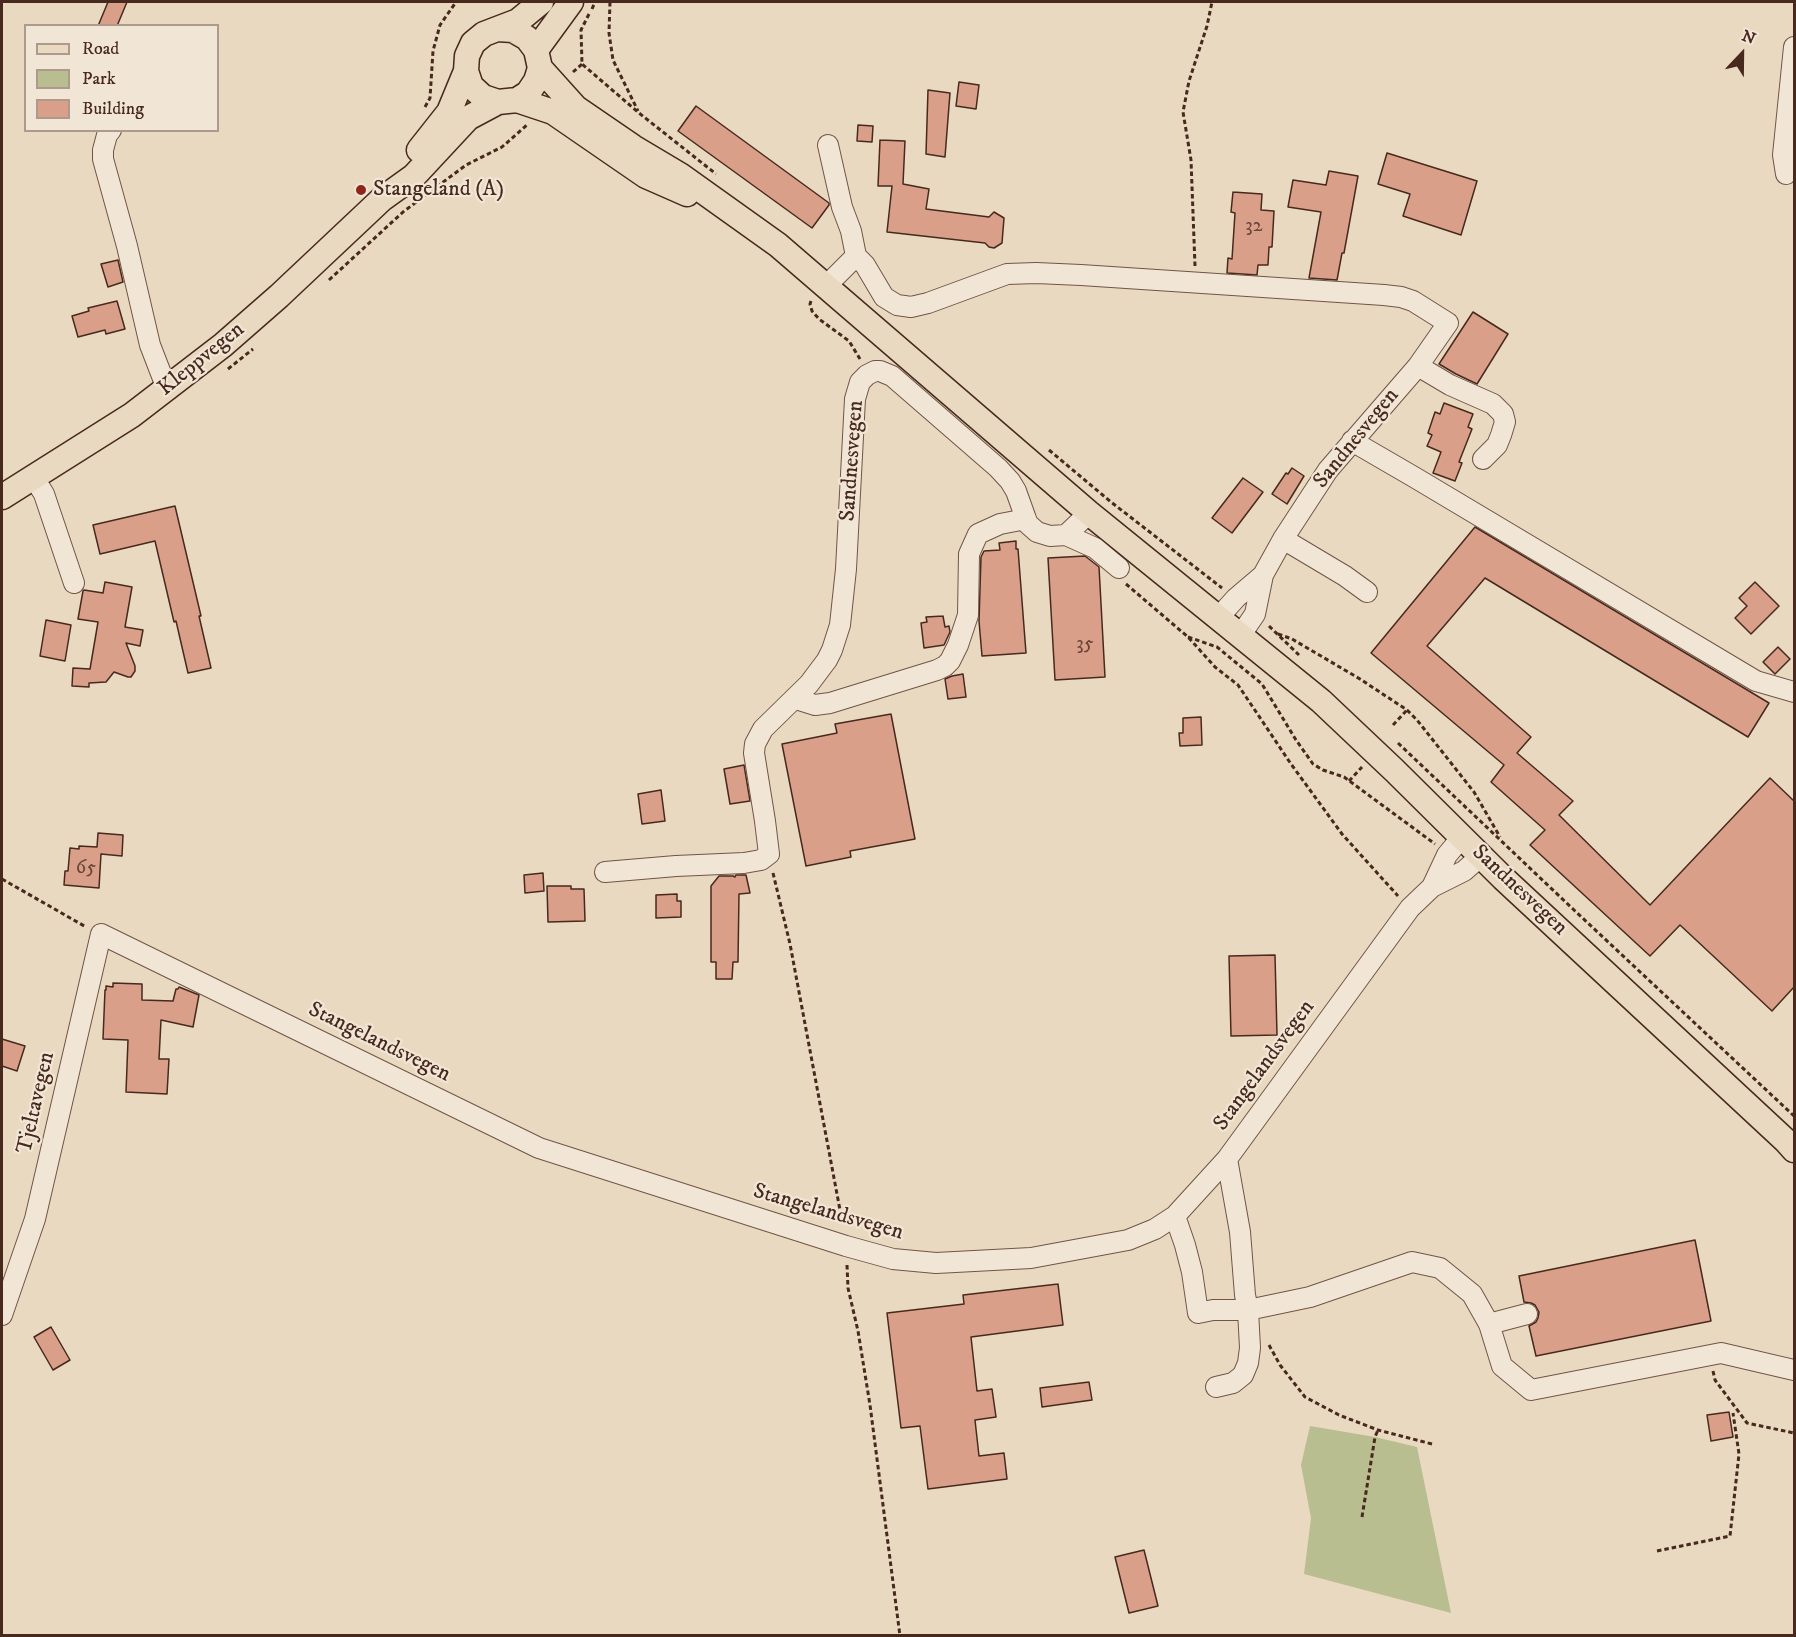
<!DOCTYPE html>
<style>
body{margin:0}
#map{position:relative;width:1796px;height:1637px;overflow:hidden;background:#e9d9c0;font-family:"IM FELL DW Pica",serif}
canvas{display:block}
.frame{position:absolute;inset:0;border:3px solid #47291e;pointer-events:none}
.legend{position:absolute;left:24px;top:24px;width:195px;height:108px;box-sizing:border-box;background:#f1e6d6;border:2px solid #ad9a8c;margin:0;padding:8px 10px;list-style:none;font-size:18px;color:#47291e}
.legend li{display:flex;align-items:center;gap:12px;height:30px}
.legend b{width:30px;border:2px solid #ad9a8c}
.north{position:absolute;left:1712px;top:24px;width:60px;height:60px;-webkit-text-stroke:4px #f1e6d6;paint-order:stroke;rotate:22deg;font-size:16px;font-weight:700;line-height:24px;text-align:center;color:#47291e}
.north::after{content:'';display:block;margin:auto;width:21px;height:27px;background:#47291e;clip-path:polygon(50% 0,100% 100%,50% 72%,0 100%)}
</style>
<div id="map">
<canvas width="1796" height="1637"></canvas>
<div class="frame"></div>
<ul class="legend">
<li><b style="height:8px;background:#e9d9c0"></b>Road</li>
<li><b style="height:16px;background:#b9be90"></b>Park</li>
<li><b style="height:16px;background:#d99f89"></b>Building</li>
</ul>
<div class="north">N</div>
</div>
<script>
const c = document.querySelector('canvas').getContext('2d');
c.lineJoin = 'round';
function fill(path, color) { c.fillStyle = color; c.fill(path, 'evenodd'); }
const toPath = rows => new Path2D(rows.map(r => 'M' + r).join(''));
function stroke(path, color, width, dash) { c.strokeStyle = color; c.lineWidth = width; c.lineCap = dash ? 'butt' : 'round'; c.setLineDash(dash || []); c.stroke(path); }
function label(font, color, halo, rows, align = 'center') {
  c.font = font + ' "IM FELL DW Pica",serif'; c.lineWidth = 4.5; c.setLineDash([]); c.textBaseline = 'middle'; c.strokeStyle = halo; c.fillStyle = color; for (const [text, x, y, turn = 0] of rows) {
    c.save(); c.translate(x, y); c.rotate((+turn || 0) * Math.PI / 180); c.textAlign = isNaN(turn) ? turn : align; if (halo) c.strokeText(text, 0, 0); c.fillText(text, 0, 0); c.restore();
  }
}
fill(toPath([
 [1310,1426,1375,1437,1417,1447,1451,1613,1304,1574,1311,1518,1301,1465]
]), '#b9be90');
const building = toPath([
 [108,2,127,2,117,26,98,26,108,2],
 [959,82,979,85,976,109,956,106,959,82],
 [928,90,950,93,945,157,926,154,928,90],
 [696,106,829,203,829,205,812,228,678,131,696,106],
 [858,125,873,126,872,142,857,141,858,125],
 [880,140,905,141,903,184,929,189,926,209,989,217,994,212,1004,218,1002,243,994,248,989,247,985,243,887,232,892,186,878,186,880,140],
 [1387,153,1477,181,1461,235,1403,216,1410,194,1378,184,1387,153],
 [1329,171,1358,176,1344,253,1342,253,1337,280,1309,278,1321,212,1288,207,1293,180,1326,185,1329,171],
 [1233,192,1262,194,1261,210,1274,211,1272,247,1269,247,1268,265,1258,265,1257,275,1227,273,1228,258,1232,259,1235,213,1231,212,1233,192],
 [118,260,123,282,108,287,101,264,118,260],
 [117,301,125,329,106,334,105,330,78,337,72,316,89,311,88,308,117,301],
 [1473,312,1508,334,1477,384,1456,374,1439,364,1473,312],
 [1444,403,1473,414,1468,427,1472,429,1459,462,1462,463,1455,481,1433,473,1441,452,1427,446,1432,435,1428,433,1435,412,1440,414,1444,403],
 [1292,468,1304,476,1287,504,1272,494,1286,473,1288,474,1292,468],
 [1243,478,1263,492,1232,533,1212,518,1243,478],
 [175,506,201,616,199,616,211,668,188,673,176,621,174,622,155,541,100,554,93,525,175,506],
 [1475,527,1769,703,1748,737,1485,578,1427,646,1531,737,1517,753,1573,801,1559,815,1650,905,1770,778,1794,801,1794,987,1772,1011,1680,925,1650,956,1530,845,1545,830,1491,782,1504,765,1371,653,1475,527],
 [1016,541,1016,549,1018,549,1026,653,982,656,979,621,981,557,984,551,1000,550,999,543,1016,541],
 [1085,556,1099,567,1105,677,1055,680,1048,558,1085,556],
 [105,582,132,587,125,627,143,630,140,646,126,643,135,666,135,671,131,677,128,677,114,672,106,682,89,683,89,687,72,686,73,668,90,669,98,622,78,619,83,591,84,590,103,593,105,582],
 [1755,582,1779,606,1751,634,1735,618,1747,606,1739,598,1755,582],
 [943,616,945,627,949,626,950,632,944,645,924,648,921,623,927,622,926,617,943,616],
 [46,620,71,625,65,661,40,656,46,620],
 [1778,647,1790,659,1775,674,1763,662,1778,647],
 [963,674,966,697,948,699,945,679,952,676,963,674],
 [891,714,915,839,850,851,851,857,806,866,782,744,837,733,835,724,891,714],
 [1201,717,1202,745,1180,746,1179,733,1183,733,1183,718,1201,717],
 [744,765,750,801,730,804,724,769,744,765],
 [661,790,665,821,642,824,638,794,661,790],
 [98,833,123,835,122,856,101,854,99,888,64,885,65,871,68,871,70,848,79,849,79,846,97,847,98,833],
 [543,873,544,891,525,893,524,875,543,873],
 [736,875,746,875,750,893,739,894,738,962,733,962,732,979,716,979,716,962,711,962,711,886,719,876,733,876,735,877,736,875],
 [547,886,571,886,571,889,584,889,585,921,548,922,547,886],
 [677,894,677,901,681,901,681,917,656,918,656,895,677,894],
 [1275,955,1277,1035,1231,1036,1229,956,1275,955],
 [113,983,142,984,142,1000,173,1001,176,989,178,989,179,987,199,995,193,1027,161,1020,159,1059,169,1059,167,1094,126,1092,128,1040,103,1039,105,990,106,990,106,986,113,987,113,983],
 [2,1039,25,1046,17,1071,2,1066,2,1039],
 [1695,1240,1711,1321,1536,1356,1529,1326,1536,1322,1538,1318,1539,1312,1535,1305,1531,1303,1524,1302,1519,1276,1695,1240],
 [1058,1284,1063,1325,971,1337,977,1391,992,1389,996,1417,975,1420,979,1456,1004,1453,1007,1479,928,1489,920,1426,901,1428,887,1313,964,1304,963,1295,1058,1284],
 [51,1327,70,1360,53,1370,34,1337,51,1327],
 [1089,1382,1092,1400,1042,1407,1040,1388,1089,1382],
 [1729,1412,1733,1437,1711,1441,1707,1415,1729,1412],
 [1144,1550,1158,1606,1129,1613,1115,1557,1144,1550]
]);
fill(building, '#d99f89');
stroke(building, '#47291e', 1.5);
const minor = toPath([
 [111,130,107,135,103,150,103,159,127,246,150,345,167,389],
 [828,145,842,207,851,231,856,256,865,265,884,297,897,305,911,307,928,303,1007,274,1036,273,1081,275,1384,295,1401,297,1413,301,1448,323,1418,366,1328,470,1283,539,1263,575,1255,614,1240,636],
 [1786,174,1783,155,1794,47],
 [825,287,856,256],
 [1418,366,1450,385,1493,404,1503,414,1505,422,1501,435,1497,445,1483,459],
 [1352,441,1414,477,1756,681,1794,692],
 [34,478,44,494,74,583],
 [1066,535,1095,548,1119,568],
 [1283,539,1345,576,1367,592],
 [1218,618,1236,598,1263,575],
 [796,699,815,705,830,703,937,670,945,666,950,661,958,645,968,615,969,554,978,534,1000,524,1026,519],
 [605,872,676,866,744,863,761,860,769,854,765,821,754,753,755,744,763,729,809,684,827,660,832,650,840,625,846,569,855,399,860,382,867,375,875,371,880,371,892,376,998,468,1010,481,1016,491,1026,519,1028,524,1037,532,1050,536,1066,535,1089,513],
 [1432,887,1447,855,1462,837],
 [1175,1216,1185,1245,1192,1272,1198,1313,1213,1310,1248,1310,1310,1297,1412,1262,1440,1268,1472,1294,1489,1324,1502,1366,1531,1390,1721,1353,1794,1370],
 [2,1315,35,1219,101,934,539,1148,846,1246,893,1259,936,1263,1031,1258,1128,1240,1155,1229,1175,1216,1227,1159,1410,908,1432,887,1464,871,1481,856],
 [1489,1324,1527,1314],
 [1216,1387,1233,1383,1243,1375,1248,1363,1250,1348,1248,1310,1245,1295,1240,1232,1227,1159]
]);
const major = toPath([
 [497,29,518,21,541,2],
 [536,50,571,2],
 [540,68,576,108,633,147,680,175,778,245,1089,513,1321,701,1394,770,1503,878,1786,1141,1794,1150],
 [517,100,553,112,646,176,687,194],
 [419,150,449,112,466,71],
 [2,497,132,415,223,345,279,296,382,199,414,176,468,118,498,102,517,100,528,93,536,81,540,68,536,50,527,38,513,30,497,29,484,34,473,43,467,56,466,71,471,86,483,97,498,102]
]);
stroke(minor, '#705546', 22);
stroke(major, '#47291e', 27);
stroke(toPath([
 [610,2,609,33,613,60,638,111],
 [592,9,595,2],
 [589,14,581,30,582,64,639,113,716,174],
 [573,72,582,64],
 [425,107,430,98,433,51,440,25,456,2],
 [1195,266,1191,160,1183,112,1189,81,1207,26,1212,2],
 [329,280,403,212,466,165,502,147,528,124],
 [811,301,810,304,812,311,819,319,849,341,860,359],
 [228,369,253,349],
 [1049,450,1111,502,1222,588],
 [1126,584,1188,637,1215,667,1238,685,1291,764,1342,834,1398,896],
 [1269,626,1299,655],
 [1278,634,1292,639,1360,679,1407,710,1417,720,1474,792,1500,837],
 [1188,637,1217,647,1262,684,1296,740,1313,764,1323,770,1344,777,1435,844],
 [1393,725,1407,710],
 [1398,743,1574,910,1794,1116],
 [1349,781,1362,767],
 [773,873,790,944,843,1226],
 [2,879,86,927],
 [847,1265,848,1288,858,1331,870,1405,900,1636],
 [1269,1345,1280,1365,1305,1397,1339,1415,1378,1430,1432,1444],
 [1713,1371,1715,1380,1747,1423,1794,1433],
 [1362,1517,1375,1437,1378,1430],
 [1657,1551,1730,1536,1739,1454,1733,1413]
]), '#47291e', 3, [4.5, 3]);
stroke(minor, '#f1e6d6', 20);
stroke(major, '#e9d9c0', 24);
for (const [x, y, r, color] of [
 [361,190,6,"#8f2418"]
]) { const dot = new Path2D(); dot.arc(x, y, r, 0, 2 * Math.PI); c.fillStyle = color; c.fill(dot); stroke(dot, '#f1e6d6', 2); }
label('20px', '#6c4639', null, [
 ["32",1254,227],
 ["35",1085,645],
 ["65",86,869]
]);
label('22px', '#47291e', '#f1e6d6', [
 ["Stangeland (A)",373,190]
], 'left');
label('22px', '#47291e', '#f1e6d6', [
 ["Kleppvegen",202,360,-39],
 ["Sandnesvegen",1357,439,-51],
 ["Sandnesvegen",853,461,-86],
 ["Sandnesvegen",1519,891,43],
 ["Stangelandsvegen",379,1043,26],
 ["Stangelandsvegen",1265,1066,-54],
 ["Tjeltavegen",37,1103,-77],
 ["Stangelandsvegen",828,1213,16]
]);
</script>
